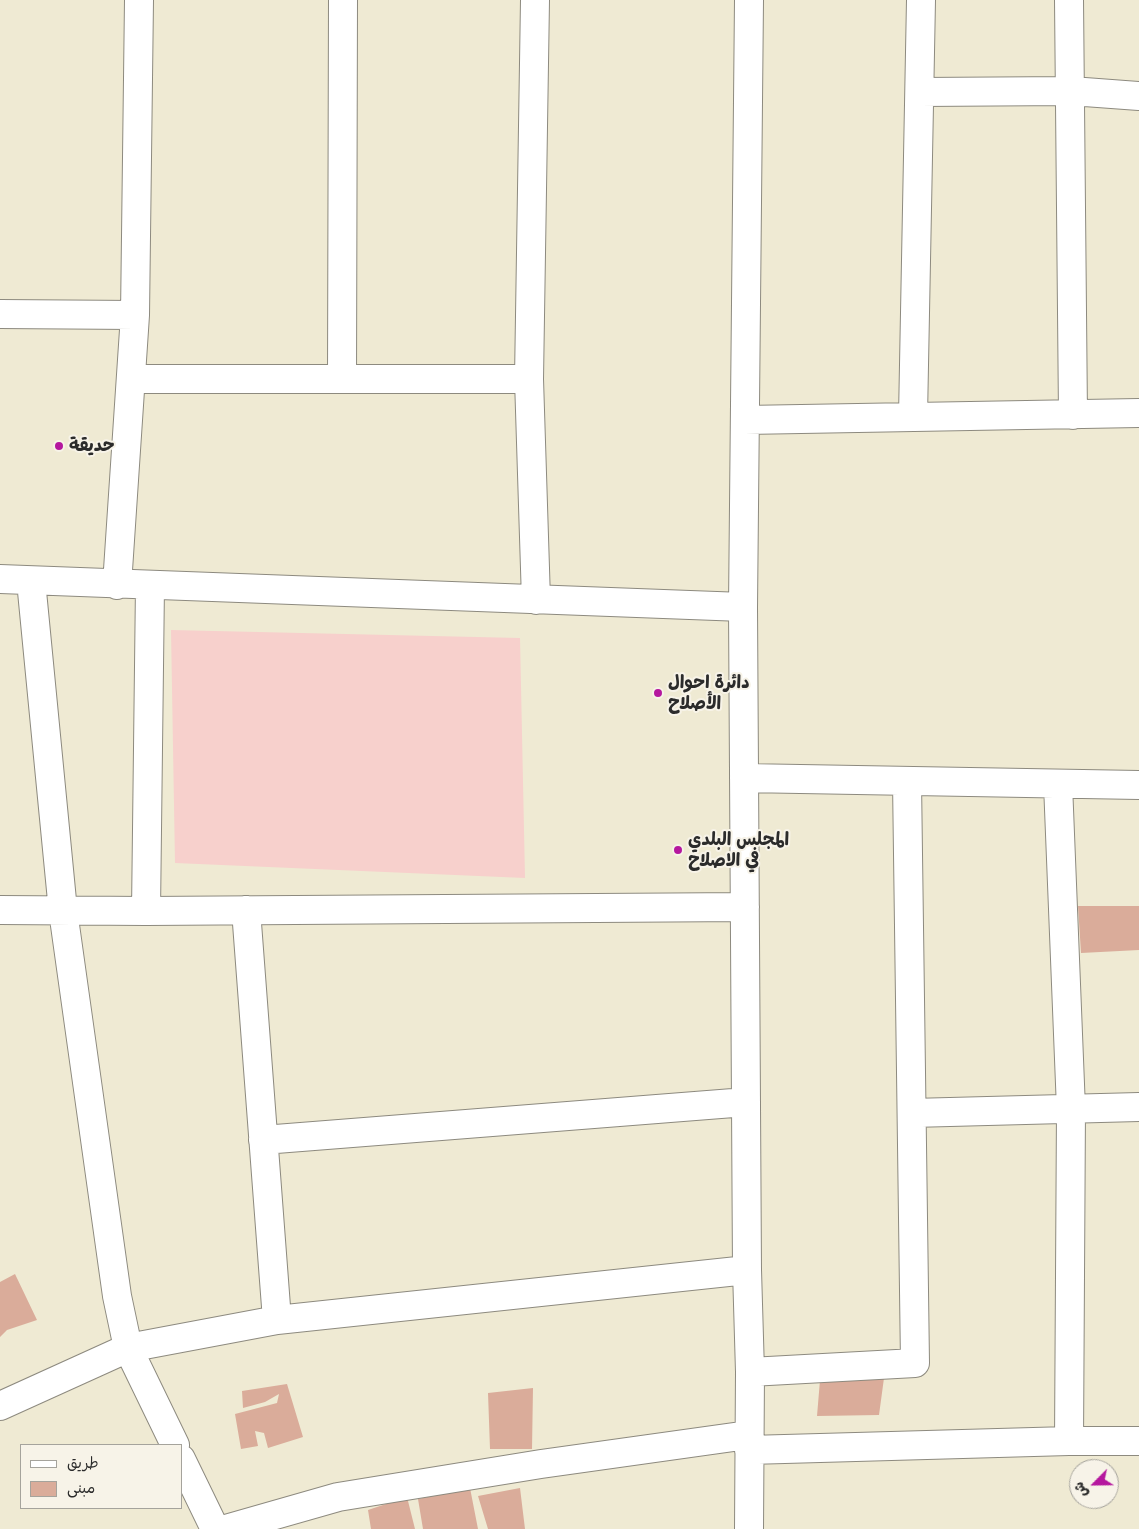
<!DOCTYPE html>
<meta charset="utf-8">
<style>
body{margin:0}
#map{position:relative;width:1139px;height:1529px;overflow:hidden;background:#efead3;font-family:"Balsamiq Sans","Playpen Sans Arabic",sans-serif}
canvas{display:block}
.legend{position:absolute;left:20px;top:1444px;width:162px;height:65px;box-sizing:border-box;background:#f7f3e8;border:1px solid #a5a39c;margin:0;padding:6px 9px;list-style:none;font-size:15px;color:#2b2b2b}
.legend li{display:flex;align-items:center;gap:10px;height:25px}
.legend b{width:25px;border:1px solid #a5a39c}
.north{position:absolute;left:1069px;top:1459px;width:50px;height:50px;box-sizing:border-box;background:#f7f3e8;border:1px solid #a5a39c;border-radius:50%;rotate:247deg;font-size:14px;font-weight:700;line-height:20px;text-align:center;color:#2b2b2b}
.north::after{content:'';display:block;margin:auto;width:18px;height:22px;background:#b5179e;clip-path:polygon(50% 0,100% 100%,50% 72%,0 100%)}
</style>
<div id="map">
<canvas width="1139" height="1529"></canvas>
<ul class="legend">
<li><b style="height:6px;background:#fff"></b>طريق</li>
<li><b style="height:14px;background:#daac9a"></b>مبنى</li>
</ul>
<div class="north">ش</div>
</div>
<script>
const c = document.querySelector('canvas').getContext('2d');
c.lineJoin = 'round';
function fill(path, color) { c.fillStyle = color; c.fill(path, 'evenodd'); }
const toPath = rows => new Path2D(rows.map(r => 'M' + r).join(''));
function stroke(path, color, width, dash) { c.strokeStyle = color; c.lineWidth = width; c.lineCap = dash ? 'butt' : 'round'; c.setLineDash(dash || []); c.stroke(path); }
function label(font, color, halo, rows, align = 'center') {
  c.font = font + ' "Balsamiq Sans","Playpen Sans Arabic",sans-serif'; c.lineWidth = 4; c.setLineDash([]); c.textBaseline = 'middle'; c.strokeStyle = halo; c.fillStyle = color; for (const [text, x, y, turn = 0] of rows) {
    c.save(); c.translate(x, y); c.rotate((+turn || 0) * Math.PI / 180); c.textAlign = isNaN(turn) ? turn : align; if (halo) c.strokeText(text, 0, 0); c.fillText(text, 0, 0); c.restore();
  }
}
fill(toPath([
 [171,630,520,638,525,878,175,863]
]), '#f7d0cc');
fill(toPath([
 [1078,906,1139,906,1139,950,1081,953],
 [15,1274,37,1320,7,1330,0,1337,0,1282],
 [884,1378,879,1415,817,1416,820,1380],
 [287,1384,303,1437,268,1448,264,1433,255,1431,258,1446,241,1449,235,1414,277,1403,279,1394,265,1402,243,1408,242,1391],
 [533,1388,532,1449,490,1449,488,1393],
 [470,1488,478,1529,423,1529,418,1499],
 [520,1488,525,1529,488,1529,478,1496],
 [407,1497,415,1529,371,1529,368,1510]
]), '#daac9a');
const minor = toPath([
 [535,0,529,379,536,600],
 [749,0,743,607,747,1270,750,1372,749,1529],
 [1069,0,1073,415],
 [920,92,1071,91,1139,96],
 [0,314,135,315],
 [342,378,343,0],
 [132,379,529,379],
 [913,417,921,0],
 [745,420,1139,413],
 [0,579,743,607],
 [31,581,63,911,117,1296,128,1348,175,1445],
 [117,585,135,315,139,0],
 [744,778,1139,785],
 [1058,784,1071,1109,1069,1441],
 [0,910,146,911,745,907],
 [246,910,277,1320],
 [146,911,150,585],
 [912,1113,1139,1107],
 [263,1140,746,1102],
 [750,1372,915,1363,907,781],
 [0,1406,128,1348,277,1320,747,1270],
 [749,1450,1069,1441,1139,1441],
 [181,1459,215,1529],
 [226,1529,338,1497,541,1464,748,1435]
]);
stroke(minor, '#8d8a7f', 30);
stroke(minor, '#fff', 28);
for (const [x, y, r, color] of [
 [59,446,5,"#b5179e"],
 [658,693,5,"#b5179e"],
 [678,850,5,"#b5179e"]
]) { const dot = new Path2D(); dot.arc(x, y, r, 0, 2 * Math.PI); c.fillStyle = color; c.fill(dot); stroke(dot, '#f7f3e8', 2); }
label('bold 18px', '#2b2b2b', '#f7f3e8', [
 ["حديقة",69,446],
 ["دائرة احوال",668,683],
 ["الأصلاح",668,704],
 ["المجلس البلدي",688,840],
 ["في الاصلاح",688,861]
], 'left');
</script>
